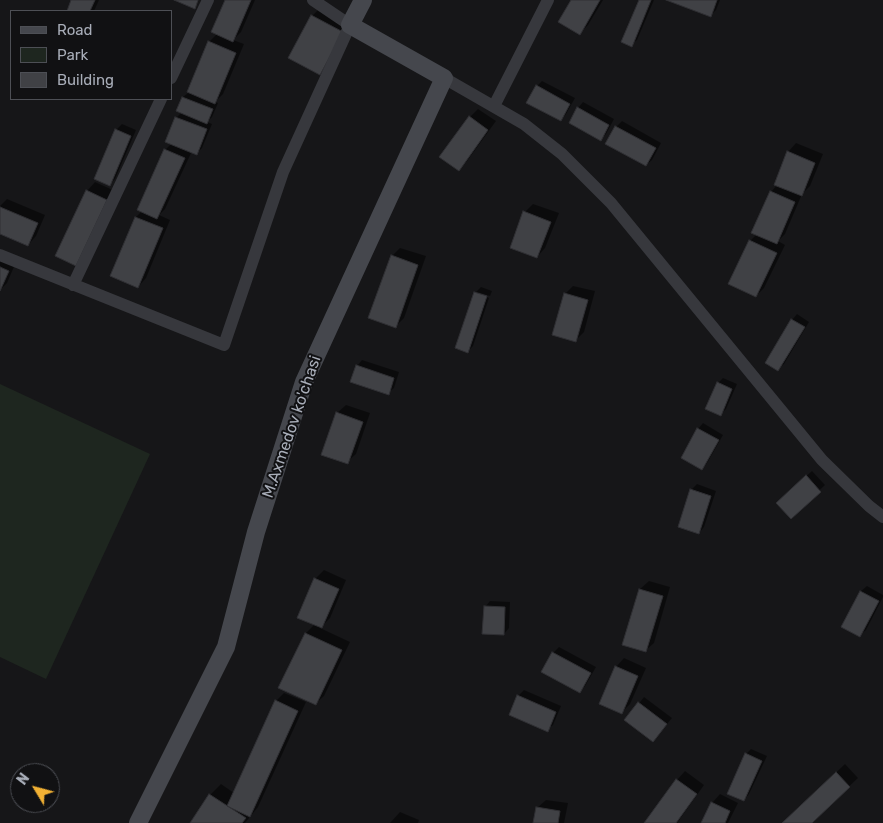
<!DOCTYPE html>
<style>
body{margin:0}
#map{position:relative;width:883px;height:823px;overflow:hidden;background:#161618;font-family:Rubik,sans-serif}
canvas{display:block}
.legend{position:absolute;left:10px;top:10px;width:162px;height:90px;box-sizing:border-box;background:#111113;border:1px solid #4d4f55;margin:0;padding:6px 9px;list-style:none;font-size:15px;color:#a8adb8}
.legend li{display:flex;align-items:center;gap:10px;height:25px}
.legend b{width:25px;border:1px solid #4d4f55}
.north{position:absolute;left:10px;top:763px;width:50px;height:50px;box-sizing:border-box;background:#111113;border:1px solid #4d4f55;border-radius:50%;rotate:307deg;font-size:14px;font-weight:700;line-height:20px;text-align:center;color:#a8adb8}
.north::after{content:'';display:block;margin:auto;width:18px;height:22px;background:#f2b134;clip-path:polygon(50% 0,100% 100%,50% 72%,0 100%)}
</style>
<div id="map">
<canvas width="883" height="823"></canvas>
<ul class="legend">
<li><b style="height:6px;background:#45474d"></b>Road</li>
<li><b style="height:14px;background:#1e261f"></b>Park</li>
<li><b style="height:14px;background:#404145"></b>Building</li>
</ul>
<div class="north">N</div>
</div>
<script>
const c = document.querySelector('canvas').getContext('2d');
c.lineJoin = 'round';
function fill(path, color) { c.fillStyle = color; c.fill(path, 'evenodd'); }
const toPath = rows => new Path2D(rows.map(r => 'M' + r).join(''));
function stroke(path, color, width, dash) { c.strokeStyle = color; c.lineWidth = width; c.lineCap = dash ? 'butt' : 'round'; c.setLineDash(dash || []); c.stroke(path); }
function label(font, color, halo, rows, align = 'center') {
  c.font = font + ' Rubik,sans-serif'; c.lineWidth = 4; c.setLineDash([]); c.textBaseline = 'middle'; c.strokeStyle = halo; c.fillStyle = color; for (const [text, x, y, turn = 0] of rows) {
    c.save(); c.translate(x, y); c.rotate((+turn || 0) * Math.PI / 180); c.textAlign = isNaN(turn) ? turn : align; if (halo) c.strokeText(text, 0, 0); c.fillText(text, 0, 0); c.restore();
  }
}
fill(toPath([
 [0,384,150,454,46,679,0,657]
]), '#1e261f');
fill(toPath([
 [72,0,99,0,94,11,68,11],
 [227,0,255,0,241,32,233,40,244,44,223,94,215,102,218,103,212,117,207,122,212,124,202,148,197,153,192,151,165,209,159,215,170,220,146,278,138,287,136,217,142,211,165,150,172,143,176,118,182,112,178,111,183,97,188,93,209,42,217,34],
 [572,0,603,0,588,25,580,33],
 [640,0,654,0,637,40,631,45],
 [670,0,720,0,716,10,711,15],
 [321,7,350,23,328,65,312,16],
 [542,81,575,98,566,114,561,120,537,86],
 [583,102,614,119,606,134,601,139,578,108],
 [478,109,496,121,467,161,459,170,470,117],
 [622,121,661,143,652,160,646,165,616,127],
 [122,124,136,130,115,179,110,184,96,179,116,130],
 [796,143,823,154,810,186,802,194,785,234,778,241,785,245,764,288,756,296,750,241,757,234,771,192,777,185,788,152],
 [95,182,115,191,84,256,87,191],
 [7,199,45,215,36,236,28,245,0,233,0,206],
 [533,204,559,213,545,248,537,257,525,212],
 [400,248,426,256,404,318,396,326,392,256],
 [0,255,16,262,7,283,0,290],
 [573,286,595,291,584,332,576,340,565,294],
 [481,287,492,291,490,296,477,292,477,294,489,298,473,346,468,351,475,293],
 [797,314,809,322,784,364,778,369,792,320],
 [362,360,399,372,394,388,388,393,357,366],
 [723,378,737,384,726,409,721,414,718,383],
 [346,405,370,413,356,454,347,462,337,413],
 [703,423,723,435,707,463,702,469,698,429],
 [812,471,825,485,791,517,783,497],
 [697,484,716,491,704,527,699,533,691,490],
 [324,570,346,580,330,618,320,628,350,642,324,696,315,704,280,687,306,633,315,624,315,579],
 [649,581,670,587,654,643,645,651,624,645,640,589],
 [867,586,883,595,883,597,866,630,860,635,843,626,861,591],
 [490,601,510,602,509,628,504,634,485,607],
 [559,647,596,667,585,686,580,691,543,671,553,653],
 [624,658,646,668,630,704,621,713,616,667],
 [524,690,561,706,553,725,547,730,518,696],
 [284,693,306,702,258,807,245,823,191,823,210,795,221,784,234,793,276,701],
 [644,697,672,718,653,741,626,720],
 [751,749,767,756,749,794,744,800,746,754],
 [845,764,858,778,810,823,783,823],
 [685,771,704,785,677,823,645,823,677,780],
 [720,794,738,803,728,823,702,823,712,803],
 [546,800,568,803,564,823,535,823,537,808],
 [400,812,419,820,418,823,390,823]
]), '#0007');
const building = toPath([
 [71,0,95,0,90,11,67,11,71,0],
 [174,0,198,0,195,9,174,0],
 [225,0,251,0,233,42,211,32,225,0],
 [571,0,600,0,580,35,558,22,571,0],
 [639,0,651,0,632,47,621,42,639,0],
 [666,0,717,0,711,17,666,0],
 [311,15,343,32,320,75,288,58,311,15],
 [208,41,236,53,215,104,187,92,208,41],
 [536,85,570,104,561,121,526,103,536,85],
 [182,97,213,109,207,124,176,111,182,97],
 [577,107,609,125,601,141,569,123,577,107],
 [469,116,488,130,459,171,439,157,469,116],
 [175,117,207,129,197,155,165,142,175,117],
 [615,126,656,148,646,166,605,144,615,126],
 [115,129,131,136,110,186,94,179,115,129],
 [164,149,185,158,157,219,137,210,164,149],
 [787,151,815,163,802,196,774,185,787,151],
 [86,190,107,200,76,266,55,256,86,190],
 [770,191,795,202,777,244,751,233,770,191],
 [0,207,38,223,28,246,0,234,0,207],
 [523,211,551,222,537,258,510,248,523,211],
 [135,217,163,228,138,288,110,276,135,217],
 [749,240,777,253,756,297,728,284,749,240],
 [391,255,418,265,396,328,368,318,391,255],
 [0,267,9,271,0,291,0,267],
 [474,292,487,296,468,353,455,348,474,292],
 [564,293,588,300,576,342,552,335,564,293],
 [791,319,805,327,778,371,765,363,791,319],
 [356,365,394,378,389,395,350,382,356,365],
 [717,382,732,389,721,416,705,409,717,382],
 [336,412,363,422,348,464,321,455,336,412],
 [697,428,719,440,702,470,681,458,697,428],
 [806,475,821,492,791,519,776,503,806,475],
 [690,489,711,496,699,534,678,527,690,489],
 [314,578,339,589,322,628,297,618,314,578],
 [639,589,663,596,646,652,622,645,639,589],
 [860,591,879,601,860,637,841,627,860,591],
 [484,606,505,607,504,635,482,634,484,606],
 [305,633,342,650,316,705,278,688,305,633],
 [552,652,591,673,580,693,541,672,552,652],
 [615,666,638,676,622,714,599,704,615,666],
 [517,695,556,712,548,732,509,715,517,695],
 [275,700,298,711,250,817,227,806,275,700],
 [638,702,667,724,653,742,624,720,638,702],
 [745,753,762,761,744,801,727,794,745,753],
 [836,772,850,787,812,823,782,823,836,772],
 [676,779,697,794,676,823,644,823,676,779],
 [209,794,246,818,242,823,190,823,209,794],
 [711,802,730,811,725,823,701,823,711,802],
 [536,807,560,811,558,823,533,823,536,807]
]);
fill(building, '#404145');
stroke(building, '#303034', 1);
stroke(toPath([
 [171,78,208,0],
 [444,78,524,124,562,154,611,203,822,460,869,506,883,517],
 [494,106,548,0],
 [0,255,224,345,283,172,350,25,313,0],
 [73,285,161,99]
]), '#37383d', 12);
stroke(toPath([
 [138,823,226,647,256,532,304,382,444,78,350,25,363,0]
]), '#45474d', 18);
label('16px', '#a8adb8', '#111113', [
 ["M.Axmedov ko'chasi",292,427,-71]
]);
</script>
